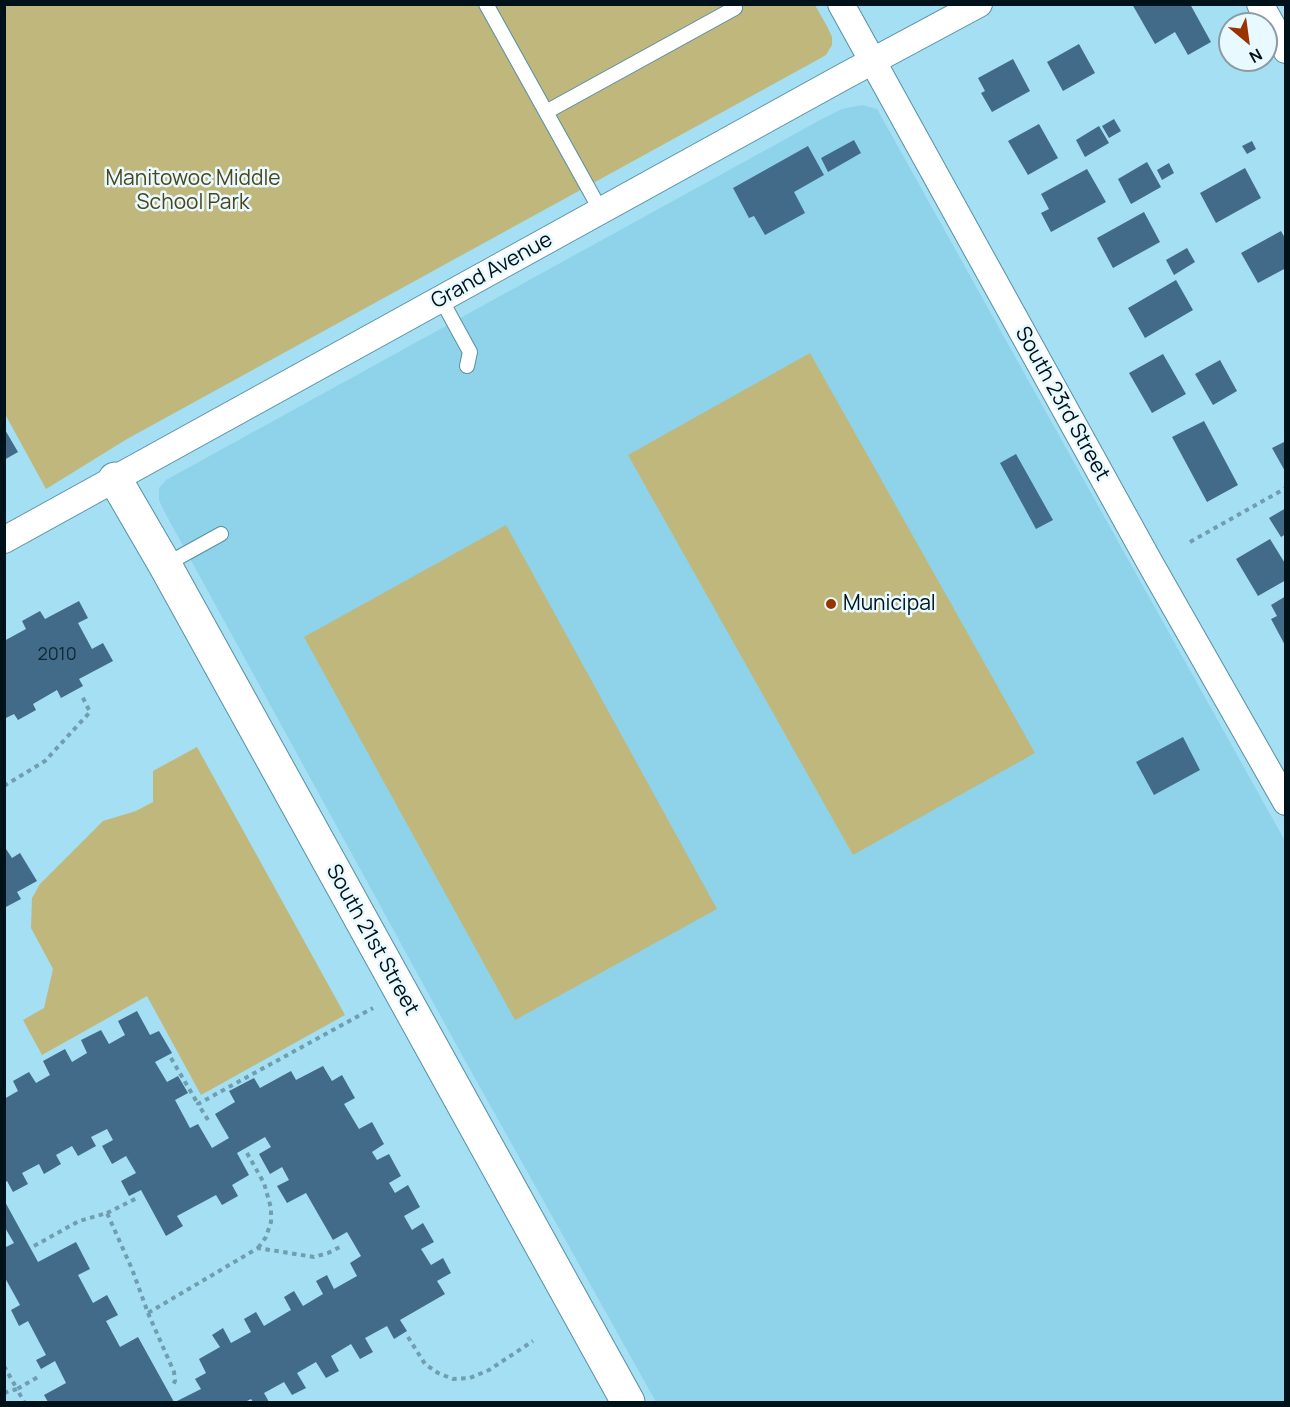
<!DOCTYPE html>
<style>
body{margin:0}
#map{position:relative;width:1290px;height:1407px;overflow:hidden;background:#a4dff3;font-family:Manrope,sans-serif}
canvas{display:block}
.frame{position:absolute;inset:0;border:6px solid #001219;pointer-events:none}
.north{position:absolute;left:1218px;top:12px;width:60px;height:60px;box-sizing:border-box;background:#e8f9ff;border:2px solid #8b9da3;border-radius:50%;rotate:151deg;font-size:16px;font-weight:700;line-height:24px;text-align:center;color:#001219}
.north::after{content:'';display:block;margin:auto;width:21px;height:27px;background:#993401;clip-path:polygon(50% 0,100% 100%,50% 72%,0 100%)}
</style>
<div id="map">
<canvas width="1290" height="1407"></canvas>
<div class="frame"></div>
<div class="north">N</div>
</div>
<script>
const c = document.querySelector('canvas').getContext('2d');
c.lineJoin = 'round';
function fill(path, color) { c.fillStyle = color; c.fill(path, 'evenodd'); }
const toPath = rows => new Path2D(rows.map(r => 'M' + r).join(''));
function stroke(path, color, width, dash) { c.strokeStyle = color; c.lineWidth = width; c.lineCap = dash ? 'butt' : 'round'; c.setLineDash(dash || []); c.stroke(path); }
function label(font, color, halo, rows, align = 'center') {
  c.font = font + ' Manrope,sans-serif'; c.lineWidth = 5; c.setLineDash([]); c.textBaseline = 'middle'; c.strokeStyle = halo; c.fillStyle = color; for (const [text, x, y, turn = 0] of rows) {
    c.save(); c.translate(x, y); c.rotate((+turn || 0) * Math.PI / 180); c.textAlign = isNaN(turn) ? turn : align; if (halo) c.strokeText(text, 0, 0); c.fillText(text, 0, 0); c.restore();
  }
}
fill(toPath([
 [862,105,877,109,1285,841,1285,1402,656,1402,462,1055,164,511,159,500,159,488,166,480,822,119,842,109]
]), '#8ed3ea');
fill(toPath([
 [4,5,815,5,828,28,832,37,832,45,826,55,819,59,127,439,46,489,5,414],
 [810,353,1035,753,853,855,628,455],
 [506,525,717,909,515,1020,304,637],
 [197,747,345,1015,201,1095,147,996,42,1055,23,1020,44,1008,53,969,31,928,32,898,40,884,103,821,136,811,153,802,153,771]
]), '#c0b77c');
fill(toPath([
 [1132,4,1190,4,1211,42,1188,55,1175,32,1155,44],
 [1079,44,1095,73,1063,91,1047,62],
 [1013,59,1030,91,992,112,981,93,985,91,978,78],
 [1114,119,1121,131,1109,138,1102,126],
 [1039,124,1058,158,1028,175,1008,141],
 [1099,126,1109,143,1085,157,1076,140],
 [854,140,861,153,828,172,821,158],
 [1252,141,1256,149,1247,154,1242,146],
 [808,146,824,175,794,192,805,213,765,235,754,216,749,218,733,188],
 [1147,162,1161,187,1131,204,1118,179],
 [1169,163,1174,173,1162,180,1157,170],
 [1245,168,1261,198,1216,223,1200,193],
 [1087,169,1106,202,1051,232,1041,213,1049,209,1041,194],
 [1144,212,1160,242,1113,268,1097,238],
 [1281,231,1286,240,1286,268,1258,283,1241,253],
 [1187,248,1195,262,1174,275,1166,260],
 [1176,280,1193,310,1145,338,1128,308],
 [1163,354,1186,394,1152,413,1129,373],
 [1220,360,1237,391,1213,405,1195,374],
 [1204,421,1238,485,1207,502,1172,437],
 [4,428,18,452,4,460],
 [1286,441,1286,473,1272,448],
 [1016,454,1053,520,1036,529,1000,463],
 [1286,508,1286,534,1281,537,1269,518],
 [1270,539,1286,565,1286,580,1258,596,1236,559],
 [1286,596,1286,647,1271,619,1277,616,1271,605],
 [79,601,88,618,78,623,92,649,103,643,113,661,79,679,83,686,61,698,57,690,33,704,36,710,18,720,14,714,4,719,4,641,26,629,22,621,40,611,45,619],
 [1183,737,1200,770,1154,795,1136,762],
 [4,846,12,858,20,853,37,881,17,892,21,899,4,908],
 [137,1011,150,1035,159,1031,172,1053,155,1062,167,1082,178,1076,188,1093,175,1100,190,1128,198,1124,212,1148,229,1138,215,1114,235,1102,229,1091,254,1078,260,1088,291,1071,296,1080,323,1066,332,1081,342,1075,355,1098,344,1104,359,1129,372,1122,384,1144,372,1152,377,1160,389,1154,401,1176,389,1183,395,1193,408,1185,420,1207,404,1216,412,1230,423,1223,434,1242,421,1249,431,1265,443,1258,451,1273,437,1281,445,1294,400,1320,407,1331,394,1339,387,1326,365,1338,373,1352,360,1359,351,1344,331,1356,339,1371,326,1378,316,1362,297,1373,306,1388,292,1395,284,1382,264,1393,269,1402,253,1402,251,1399,245,1402,175,1402,201,1389,195,1379,206,1373,199,1359,220,1347,212,1335,223,1328,231,1343,251,1332,244,1319,256,1312,264,1326,291,1310,284,1297,294,1291,303,1306,323,1294,316,1281,327,1275,334,1289,357,1276,350,1263,361,1256,347,1232,333,1240,306,1193,287,1203,277,1186,289,1180,282,1167,270,1174,259,1154,271,1147,265,1137,237,1153,249,1175,232,1185,238,1196,222,1205,216,1195,177,1216,183,1226,166,1236,141,1190,129,1196,121,1181,136,1173,126,1156,112,1164,102,1146,113,1140,107,1129,91,1137,96,1146,78,1156,72,1146,56,1155,61,1164,44,1174,39,1164,22,1173,28,1184,13,1192,7,1181,4,1183,4,1099,18,1091,13,1081,29,1072,36,1083,50,1075,43,1061,65,1049,72,1062,87,1053,81,1040,101,1030,109,1044,125,1035,118,1021],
 [4,1200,38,1262,76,1242,90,1269,78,1275,93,1303,107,1295,118,1315,106,1321,120,1347,138,1337,174,1402,48,1402,44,1395,66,1383,55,1361,41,1369,36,1360,46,1355,28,1321,19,1326,11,1310,20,1305,4,1276,4,1248,14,1243,4,1226]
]), '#416b88');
const lane = toPath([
 [486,4,546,112],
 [601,211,546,112,735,8,733,4],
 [441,299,470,352,467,366],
 [165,565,221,534]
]);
const street = toPath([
 [841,4,1150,563,1286,802],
 [1260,4,1286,50],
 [4,540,843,77,979,4]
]);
const secondary = toPath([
 [115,479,165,565,628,1402]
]);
stroke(lane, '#5690a3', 16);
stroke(street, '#5690a3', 28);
stroke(secondary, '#5690a3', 35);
stroke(toPath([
 [1190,542,1286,488],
 [4,786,45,761,90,712,81,694],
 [171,1058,198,1104],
 [208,1120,198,1104,373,1008],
 [247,1153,264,1183,271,1208,271,1222,266,1237,258,1248],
 [107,1213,139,1197],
 [34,1246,79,1221,107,1213,132,1269,148,1313,258,1248,314,1257,328,1253,342,1246],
 [148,1313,174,1372,175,1381,172,1387],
 [408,1337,425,1364,438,1373,453,1379,470,1378,489,1370,533,1341],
 [4,1366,17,1389,38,1377],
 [4,1393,17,1389,24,1402]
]), '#709eae', 4, [4.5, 4.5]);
stroke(lane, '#fff', 14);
stroke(street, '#fff', 26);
stroke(secondary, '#fff', 33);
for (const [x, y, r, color] of [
 [831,604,6,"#993401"]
]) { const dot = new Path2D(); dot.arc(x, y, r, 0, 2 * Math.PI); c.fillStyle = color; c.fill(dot); stroke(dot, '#e8f9ff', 2); }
label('18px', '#102835', null, [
 ["2010",57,655]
]);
label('21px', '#4c451a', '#e8f9ff', [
 ["Manitowoc Middle",193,179],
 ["School Park",193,203]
]);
label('21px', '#001219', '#e8f9ff', [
 ["Grand Avenue",492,271,-29],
 ["South 23rd Street",1062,404,61],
 ["South 21st Street",372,940,61]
]);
label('21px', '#001219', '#e8f9ff', [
 ["Municipal",843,604]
], 'left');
</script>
